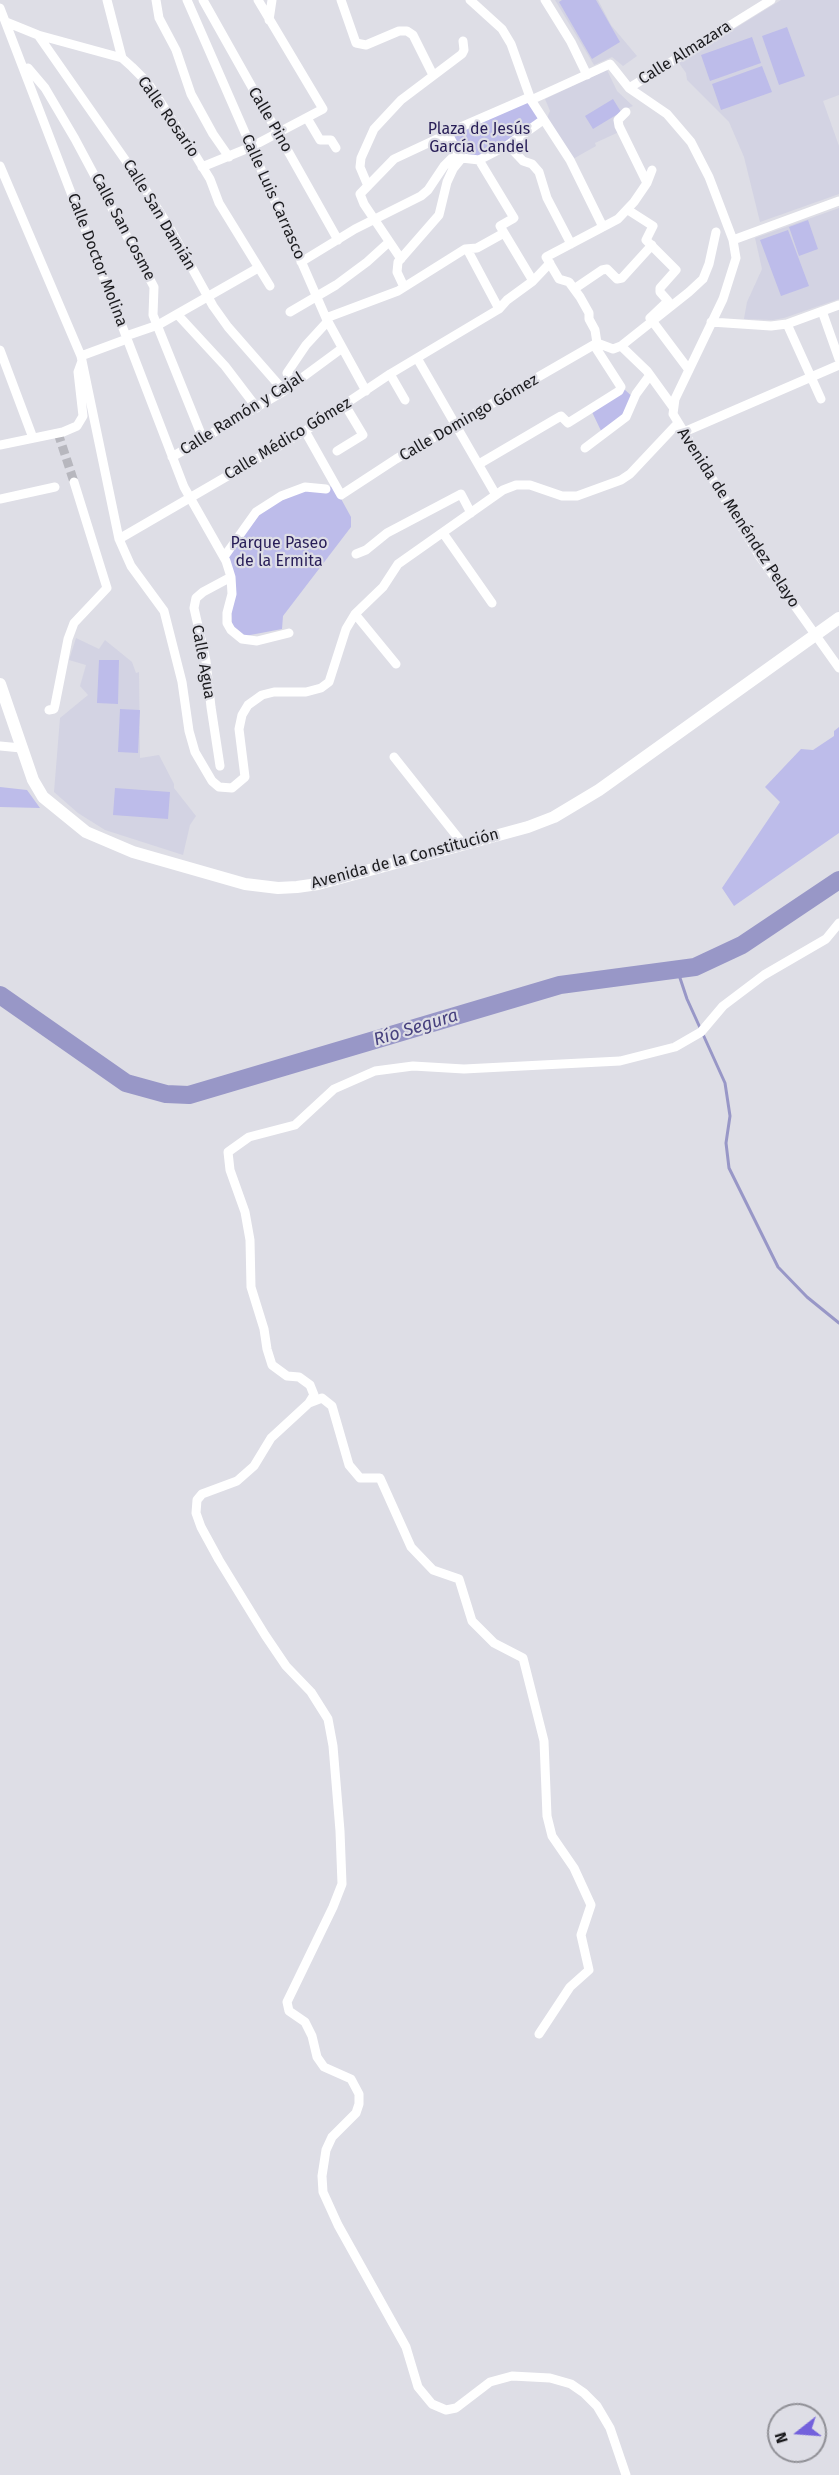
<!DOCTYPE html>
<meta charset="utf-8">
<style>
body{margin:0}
#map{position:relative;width:839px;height:2475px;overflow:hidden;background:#dedee6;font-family:"Fira Sans",sans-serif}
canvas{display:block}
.north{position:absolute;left:767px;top:2403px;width:60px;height:60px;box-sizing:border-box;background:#dedee6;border:2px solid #909096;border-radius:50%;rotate:253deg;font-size:16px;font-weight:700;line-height:24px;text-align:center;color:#1b1b1e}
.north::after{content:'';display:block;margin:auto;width:21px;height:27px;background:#7361dc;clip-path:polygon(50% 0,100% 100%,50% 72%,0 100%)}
</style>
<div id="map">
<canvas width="839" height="2475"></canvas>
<div class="north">N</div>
</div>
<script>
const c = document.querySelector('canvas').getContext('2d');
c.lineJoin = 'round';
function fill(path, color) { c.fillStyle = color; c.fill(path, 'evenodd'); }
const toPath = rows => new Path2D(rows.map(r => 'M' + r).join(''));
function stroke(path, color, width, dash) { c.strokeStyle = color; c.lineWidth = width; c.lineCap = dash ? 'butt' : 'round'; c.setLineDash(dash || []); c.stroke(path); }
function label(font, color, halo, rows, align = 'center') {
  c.font = font + ' "Fira Sans",sans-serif'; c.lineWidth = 4.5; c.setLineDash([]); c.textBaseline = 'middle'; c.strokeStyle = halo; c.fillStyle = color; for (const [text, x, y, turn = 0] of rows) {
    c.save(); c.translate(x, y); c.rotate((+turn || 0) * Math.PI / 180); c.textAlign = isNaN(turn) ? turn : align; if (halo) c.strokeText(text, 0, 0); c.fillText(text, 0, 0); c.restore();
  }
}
fill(toPath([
 [555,0,598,0,611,25,637,56,623,66,612,57,594,65],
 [781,0,839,0,839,95,823,101,839,146,839,194,760,222,744,157,729,122,687,80,686,73,679,63],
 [607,70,617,91,633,106,628,108,619,132,595,143,596,146,573,159,547,118,550,111,545,99],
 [839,208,839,299,784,318,773,320,744,319,747,302,762,269,755,238],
 [76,638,99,649,105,640,132,662,136,673,139,672,140,758,159,755,174,784,174,788,196,816,190,825,183,855,105,830,78,813,54,792,60,718,88,695,80,686,86,665,69,660]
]), '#d3d3e3');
fill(toPath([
 [562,0,596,0,620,42,592,59,559,2],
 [787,27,805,76,779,85,762,36],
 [752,37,761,63,710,81,701,55],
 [762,66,772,92,721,110,712,84],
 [530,97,543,120,479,160,462,158,449,136],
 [613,99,621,112,593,129,585,116],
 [808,220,818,249,799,256,789,227],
 [788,230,809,286,781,296,760,240],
 [624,389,635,399,604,437,592,412],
 [334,486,351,517,351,527,283,616,282,629,245,636,232,625,228,555,260,514,282,500,304,491],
 [99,660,119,660,118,704,97,703],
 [120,709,140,710,138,753,118,752],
 [839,727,839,833,734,906,722,888,780,802,765,787,801,749,813,750,834,736,834,731],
 [0,787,27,790,40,808,0,807],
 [115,788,170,792,168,819,113,815]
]), '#bdbcea');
stroke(toPath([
 [677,969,687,999,725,1083,730,1116,726,1143,729,1168,778,1267,807,1297,839,1323]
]), '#9897c7', 3);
stroke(toPath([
 [0,995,126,1083,166,1094,189,1095,560,985,695,967,742,945,839,880]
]), '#9897c7', 18);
stroke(toPath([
 [58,433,74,482]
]), '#b7b7be', 9, [9, 4.5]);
stroke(toPath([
 [107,0,122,58],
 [156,0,159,18,176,50,191,94,213,134,229,157],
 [187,0,326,318,366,391],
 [203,0,338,240],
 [341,0,356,43,366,45,399,31,407,31,413,35,433,75],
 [470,0,502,29,511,44,531,100,570,160,603,227],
 [545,0,571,42,587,75],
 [0,8,184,487,226,561,231,577,232,594,227,613,227,623,231,630,242,639,257,641,289,633],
 [269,20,272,0],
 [6,22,38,35,122,58,132,67,148,83,194,153,210,179,219,203,270,286],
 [38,35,140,181,171,230,213,306,228,327,284,391],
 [28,68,45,88,75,139,154,287,153,315,203,439],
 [629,88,771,0],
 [530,97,454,130,449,136,458,152,462,158,479,160,508,145,543,120],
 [531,100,610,64,629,88,667,114,691,142,709,177,733,240,736,258,723,299,675,399,673,414,760,557,839,668],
 [626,112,618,120,619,126,647,183],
 [307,118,320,140,331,140,336,148],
 [508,145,523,161,532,164,539,172,547,198,571,244],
 [479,160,514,218,500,226,533,281],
 [0,166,81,356,119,539,131,566,164,611,182,682,189,731,195,752,212,781,219,787,232,788,245,777,239,729,242,715,248,705,262,695,274,692,306,692,321,688,329,682,346,629,355,614,383,587,398,564,503,490,516,485,530,485,562,496,577,496,621,480,630,474,678,423],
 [202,167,251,147,323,109,258,0],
 [368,186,360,167,361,158,374,129,401,100,462,54,464,50,463,41],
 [628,210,653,226,646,240,676,270,660,288,660,292,668,301,650,318,689,370],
 [733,240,839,201],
 [467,249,499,309],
 [401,259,364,204,360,194,394,159,439,138,449,136],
 [301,262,355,229,421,196,428,190,444,166,458,152],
 [404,287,397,272,398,262,439,215,447,182,453,169,462,158],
 [574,289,602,270,607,269,617,279,622,278,652,245],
 [822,311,839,359],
 [290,312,336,285,367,262,389,242],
 [177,314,225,366,257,408],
 [326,318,398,291,465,249,477,248,504,233],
 [711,322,771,326,787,324,839,305],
 [787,324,821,399],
 [126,336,158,325,258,268],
 [597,343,595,330,589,319,589,313,580,297,569,282,559,279,546,257,618,219,634,202,647,183,652,170],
 [597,343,613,349,621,346,689,292,703,279,709,264,716,232],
 [621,346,647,371,673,407],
 [0,350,33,438],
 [81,356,127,339],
 [417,358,496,495],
 [390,374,405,400],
 [292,385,287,373,306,345,328,321],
 [305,431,341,495,396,459,597,343],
 [684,432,839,365],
 [0,445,63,432,77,426,83,416,78,372,82,361],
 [585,448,626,417,636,394,650,375],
 [337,451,363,435,345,405],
 [172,457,284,391,341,349],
 [479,464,554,420,561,416,568,423,619,391,621,387,594,345],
 [0,499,55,487],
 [443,533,492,603],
 [119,539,305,431,390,374,499,309,507,300,533,281,550,263],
 [356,554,366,550,387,533,461,494,471,513],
 [224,557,256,512,281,496,305,487,326,489],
 [355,614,396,664],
 [49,710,54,709,55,705,68,639,74,623,107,588,74,482],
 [0,746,21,748],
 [394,757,463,844],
 [220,766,211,707,206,661,194,608,196,598,203,592,231,577],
 [309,1403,322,1398,332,1406,349,1465,360,1478,380,1478,411,1547,433,1570,459,1579,472,1621,494,1643,523,1658,544,1741,547,1816,552,1836,574,1868,591,1905,581,1935,589,1970,570,1987,539,2034],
 [626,2475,610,2428,597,2406,584,2393,571,2384,550,2378,512,2376,490,2382,456,2408,446,2410,432,2404,418,2387,406,2347,338,2225,323,2192,322,2176,326,2150,332,2137,356,2113,359,2104,359,2094,351,2079,324,2067,317,2057,312,2036,305,2022,289,2011,287,2002,333,1907,342,1884,340,1831,333,1746,328,1719,311,1692,286,1666,265,1635,219,1560,201,1527,196,1513,197,1500,202,1494,237,1481,254,1466,271,1438,309,1403,314,1395,310,1385,299,1377,287,1376,272,1365,267,1349,264,1329,251,1287,250,1240,245,1212,230,1170,228,1152,249,1137,295,1125,334,1089,375,1071,413,1066,464,1069,620,1061,675,1047,701,1032,723,1006,764,975,826,939,839,923]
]), '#fff', 9);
stroke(toPath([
 [0,684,33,780,43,797,86,832,133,852,245,884,278,888,297,887,318,884,528,827,554,817,599,790,839,618]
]), '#fff', 12);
label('16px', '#1b1b1e', '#dedee6', [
 ["Calle Almazara",685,53,-32],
 ["Calle Rosario",168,117,55],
 ["Calle Pino",270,120,60],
 ["Calle Luis Carrasco",273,197,66],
 ["Calle San Damián",159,215,59],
 ["Calle San Cosme",123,227,62],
 ["Calle Doctor Molina",97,260,69],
 ["Calle Ramón y Cajal",242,414,-32],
 ["Calle Domingo Gómez",469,418,-30],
 ["Calle Médico Gómez",288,439,-31],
 ["Avenida de Menéndez Pelayo",738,518,57],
 ["Calle Agua",203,662,80],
 ["Avenida de la Constitución",405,859,-15]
]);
label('16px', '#271d57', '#dedee6', [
 ["Plaza de Jesús",479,130],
 ["García Candel",479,148],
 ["Parque Paseo",279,544],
 ["de la Ermita",279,562]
]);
label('italic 18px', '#48427f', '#dedee6', [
 ["Río Segura",416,1028,-17]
]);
</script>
